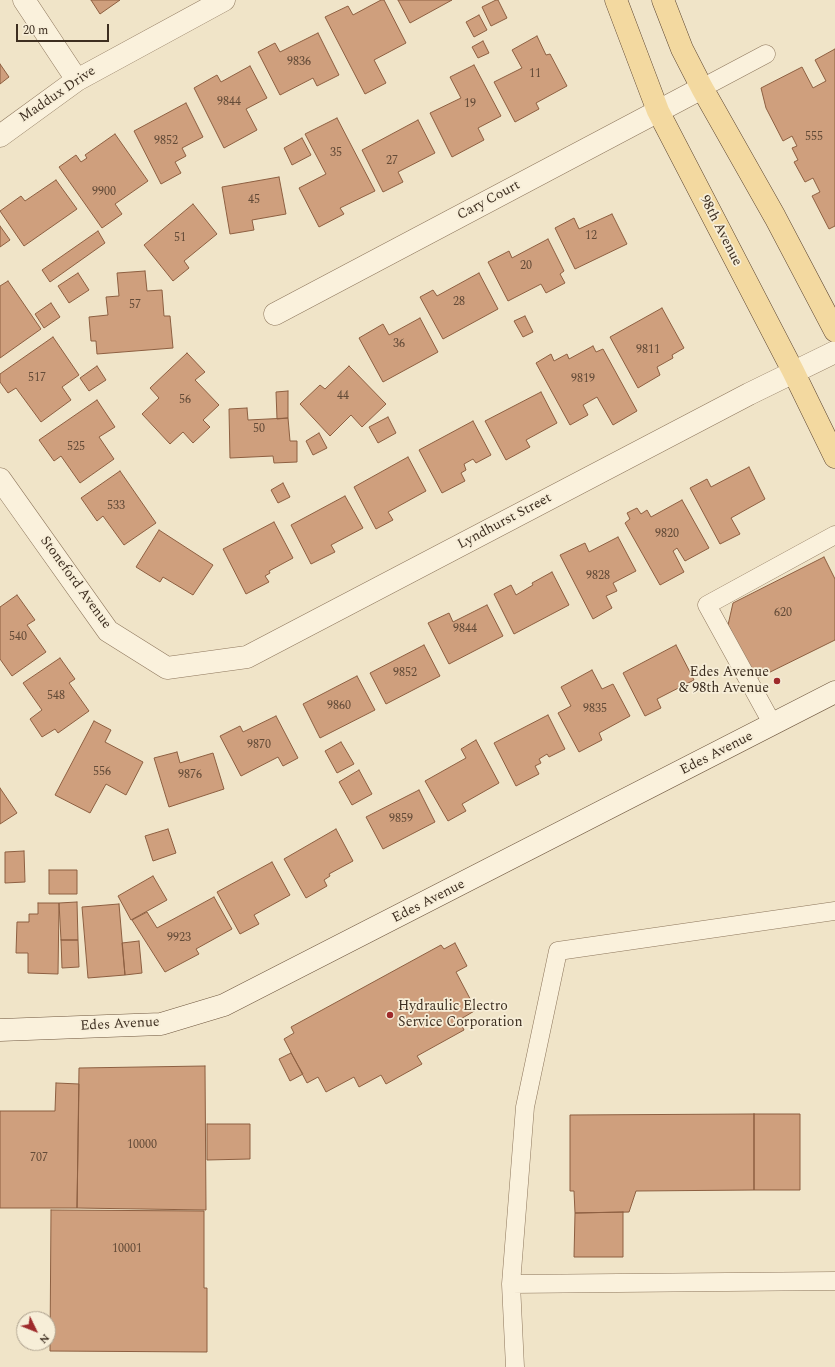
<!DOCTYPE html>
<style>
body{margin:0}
#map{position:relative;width:835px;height:1367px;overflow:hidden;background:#f0e4c8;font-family:Spectral,serif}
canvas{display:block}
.north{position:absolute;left:16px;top:1311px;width:40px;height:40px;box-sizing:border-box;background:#f7eed8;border:1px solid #ada18e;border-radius:50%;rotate:133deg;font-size:11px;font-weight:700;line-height:16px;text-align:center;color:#3d2e20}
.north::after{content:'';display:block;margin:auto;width:14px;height:18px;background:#9e2a2b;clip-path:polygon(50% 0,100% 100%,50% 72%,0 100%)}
.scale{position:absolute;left:16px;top:24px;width:93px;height:18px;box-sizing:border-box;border:2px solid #3d2e20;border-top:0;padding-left:5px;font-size:12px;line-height:14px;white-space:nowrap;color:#3d2e20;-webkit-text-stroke:3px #f7eed8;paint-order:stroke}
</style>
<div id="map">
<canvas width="835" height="1367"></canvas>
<div class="north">N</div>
<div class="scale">20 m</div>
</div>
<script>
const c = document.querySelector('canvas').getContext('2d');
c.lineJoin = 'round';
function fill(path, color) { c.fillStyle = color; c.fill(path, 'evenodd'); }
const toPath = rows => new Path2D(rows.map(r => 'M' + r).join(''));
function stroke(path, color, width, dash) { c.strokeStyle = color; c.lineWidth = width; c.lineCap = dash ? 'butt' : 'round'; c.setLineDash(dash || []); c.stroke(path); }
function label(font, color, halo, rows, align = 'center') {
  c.font = font + ' Spectral,serif'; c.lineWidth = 3.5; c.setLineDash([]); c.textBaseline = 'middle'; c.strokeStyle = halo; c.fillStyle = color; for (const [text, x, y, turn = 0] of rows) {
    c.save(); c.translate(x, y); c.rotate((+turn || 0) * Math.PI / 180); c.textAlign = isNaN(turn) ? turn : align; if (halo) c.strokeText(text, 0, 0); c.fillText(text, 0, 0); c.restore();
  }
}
const building = toPath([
 [91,0,120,0,100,14,91,0],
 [381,0,384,0,406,43,374,60,386,83,365,94,325,17,348,6,353,15,381,0],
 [398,0,452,0,410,23,398,0],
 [496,0,498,0,507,18,491,26,482,7,496,0],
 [479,15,487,30,474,37,466,22,479,15],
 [318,33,339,75,317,86,313,78,280,95,258,52,275,43,280,52,318,33],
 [537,36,546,55,550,54,567,86,536,103,539,109,515,122,494,82,522,68,512,50,537,36],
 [483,41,489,53,478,58,472,47,483,41],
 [835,49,835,226,829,229,812,196,820,192,813,178,805,182,794,162,798,160,792,148,797,146,792,136,783,141,766,108,761,88,802,67,813,88,826,81,815,60,835,49],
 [0,64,9,77,0,84,0,64],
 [474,65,501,116,478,128,484,140,452,157,430,113,461,98,450,77,474,65],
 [250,66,267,98,246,109,257,130,224,148,194,88,217,75,221,82,250,66],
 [186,103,203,137,182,148,186,156,175,162,181,173,161,184,134,131,186,103],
 [337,118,375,191,340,208,344,214,319,227,299,188,326,174,305,134,337,118],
 [418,120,435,153,398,172,403,182,383,192,362,150,418,120],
 [115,134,148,181,115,204,122,214,102,228,59,167,76,155,81,162,87,158,85,155,115,134],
 [302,138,311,155,292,165,284,148,302,138],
 [279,177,286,214,252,220,254,230,230,234,222,187,279,177],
 [56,180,77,209,24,246,0,211,21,196,25,201,56,180],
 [193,204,217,234,184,261,189,268,173,281,144,245,193,204],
 [612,214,627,244,575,269,555,228,574,218,579,229,612,214],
 [0,226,10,240,0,247,0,226],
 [98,231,105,243,50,282,42,270,98,231],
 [548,239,564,271,560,274,565,283,546,293,541,284,508,301,488,262,509,251,512,258,548,239],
 [145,271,147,291,162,290,164,316,170,316,173,348,97,354,96,341,91,341,89,317,108,315,106,297,119,296,117,273,145,271],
 [78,273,89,290,69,303,58,286,78,273],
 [479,273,498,309,443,339,420,297,433,290,437,296,479,273],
 [8,281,41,329,0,358,0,286,8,281],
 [51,303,60,317,44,328,35,314,51,303],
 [662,308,684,348,672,355,673,358,657,367,660,375,638,388,610,337,662,308],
 [525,316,533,332,523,337,514,321,525,316],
 [420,318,438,352,383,382,359,338,383,324,389,335,420,318],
 [53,337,79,375,62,387,71,400,41,422,16,388,8,393,0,382,0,374,53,337],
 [593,346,596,352,603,349,637,411,613,425,597,397,583,405,588,415,570,425,536,363,551,354,554,361,567,354,569,359,593,346],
 [187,353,205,372,195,380,219,405,203,420,210,427,193,443,183,432,170,444,142,414,159,398,150,388,187,353],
 [97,366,106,380,89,391,80,378,97,366],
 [349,366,386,404,362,427,351,415,330,436,300,404,320,385,325,389,349,366],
 [288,391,288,418,277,419,276,392,288,391],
 [541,392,557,423,526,440,530,447,506,460,485,421,541,392],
 [97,400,115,427,99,437,114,459,80,483,61,456,54,461,39,440,97,400],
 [247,408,248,420,288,418,290,441,297,441,297,462,274,463,273,456,230,458,229,409,247,408],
 [388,417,396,433,378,443,369,427,388,417],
 [473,421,491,455,476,463,473,459,464,464,466,470,461,473,465,481,442,493,419,450,473,421],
 [319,433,327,448,313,455,306,441,319,433],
 [408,457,426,491,388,512,393,520,376,529,354,487,408,457],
 [749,467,765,499,731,518,740,534,720,544,690,488,707,479,711,487,749,467],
 [120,471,156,523,124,545,103,516,97,521,81,498,120,471],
 [283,483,290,497,278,503,271,490,283,483],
 [345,496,363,528,331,545,335,552,311,564,291,525,345,496],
 [682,500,709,548,685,561,677,548,673,551,684,572,660,585,625,523,630,519,627,513,637,508,641,514,647,510,651,517,682,500],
 [274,522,293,558,269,571,270,573,265,576,269,582,246,594,223,549,274,522],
 [159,530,213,565,193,595,163,577,160,582,136,567,159,530],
 [618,537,636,571,613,583,617,591,606,596,612,608,593,619,560,555,585,543,589,552,618,537],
 [824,557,835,579,835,640,756,679,728,625,733,603,824,557],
 [552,572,569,605,514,634,494,594,511,585,516,595,533,585,532,583,552,572],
 [17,595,35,620,27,625,46,652,12,676,0,659,0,607,17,595],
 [487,605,503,636,449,664,428,623,449,613,453,622,487,605],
 [424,645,440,676,386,704,370,673,424,645],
 [676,645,694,680,657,699,661,708,645,716,623,673,676,645],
 [60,658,75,679,69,683,89,711,58,733,55,729,42,737,30,719,42,710,23,683,60,658],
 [592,670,602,689,613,684,630,716,599,733,602,740,579,752,558,713,571,706,561,687,592,670],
 [357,676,375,710,320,738,303,704,357,676],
 [548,715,565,749,549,757,547,754,539,759,541,763,535,766,539,774,516,786,494,743,548,715],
 [276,716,298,758,283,766,278,757,241,776,220,736,240,726,243,732,276,716],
 [94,721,111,730,105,742,143,762,126,795,106,784,90,813,55,795,94,721],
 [476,740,499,783,462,804,466,811,448,821,425,781,466,758,461,749,476,740],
 [341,742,354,764,337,773,325,751,341,742],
 [177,752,180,763,213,753,224,789,169,807,154,758,177,752],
 [359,770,372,794,352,805,339,782,359,770],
 [0,788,17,813,0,824,0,788],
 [419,790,435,822,383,849,366,817,419,790],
 [168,829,176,853,153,861,145,836,168,829],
 [336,829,353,861,329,874,330,876,324,880,327,886,306,898,284,859,336,829],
 [24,851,25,882,5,883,5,852,24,851],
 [272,862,290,895,254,915,259,924,240,934,217,892,272,862],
 [49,870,77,870,77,894,49,894,49,870],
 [153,876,167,900,131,920,118,896,153,876],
 [214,897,232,929,196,949,199,954,165,972,132,920,147,912,157,928,214,897],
 [77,902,78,940,61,940,59,903,77,902],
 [38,903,59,903,58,974,28,973,28,953,16,953,17,922,29,922,29,914,38,914,38,903],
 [119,904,125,975,88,978,82,907,119,904],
 [61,940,78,940,79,967,62,968,61,940],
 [139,941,142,973,125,975,122,943,139,941],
 [455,943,467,966,456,972,476,1010,459,1020,464,1030,417,1056,422,1064,386,1084,381,1075,359,1087,354,1077,326,1092,318,1077,307,1083,284,1039,294,1033,291,1027,441,945,444,949,455,943],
 [291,1053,303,1074,290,1081,279,1059,291,1053],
 [205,1066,206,1210,77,1208,79,1068,205,1066],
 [56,1083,79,1084,77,1208,0,1208,0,1111,55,1111,56,1083],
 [754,1114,800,1114,800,1190,754,1190,754,1114],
 [754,1114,754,1190,636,1191,629,1212,575,1213,574,1191,570,1191,570,1115,754,1114],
 [207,1124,250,1124,250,1159,207,1160,207,1124],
 [51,1210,204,1211,204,1288,207,1288,207,1352,50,1351,51,1210],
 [623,1212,623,1257,574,1257,575,1213,623,1212]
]);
fill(building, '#cf9f7d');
stroke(building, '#8d5f41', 1);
const lane = toPath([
 [702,88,766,54],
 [773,725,707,605,835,535],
 [835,911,558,951,525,1107,511,1284,835,1281],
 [511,1284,515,1367]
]);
const street = toPath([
 [24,0,77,80],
 [0,136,77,80,224,0],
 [275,314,702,88],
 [0,479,108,631,167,668,247,657,749,394,835,352]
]);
const secondary = toPath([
 [0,1030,161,1024,224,1005,835,692]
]);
const primary = toPath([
 [616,0,658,111,793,371,835,457],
 [663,0,682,49,702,88,775,217,835,331]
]);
stroke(lane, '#8d765c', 19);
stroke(street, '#8d765c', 23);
stroke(secondary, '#6f573f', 23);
stroke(primary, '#5b4430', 23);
stroke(lane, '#faf1dc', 18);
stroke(street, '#faf1dc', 22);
stroke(secondary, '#faf1dc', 22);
stroke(primary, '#f3d9a0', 22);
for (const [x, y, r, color] of [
 [777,681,4,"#9e2a2b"],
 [390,1015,4,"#9e2a2b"]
]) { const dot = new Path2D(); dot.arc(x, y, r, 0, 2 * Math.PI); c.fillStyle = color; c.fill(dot); stroke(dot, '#f7eed8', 1.5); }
label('12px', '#624a37', null, [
 ["9836",299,63],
 ["11",535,75],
 ["9844",229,103],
 ["19",470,105],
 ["555",814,138],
 ["9852",166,142],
 ["35",336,154],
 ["27",392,162],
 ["9900",104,193],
 ["45",254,201],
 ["12",591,237],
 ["51",180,239],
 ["20",526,267],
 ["28",459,303],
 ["57",135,306],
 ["36",399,345],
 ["9811",648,351],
 ["517",37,379],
 ["9819",583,380],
 ["44",343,397],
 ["56",185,401],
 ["50",259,430],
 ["525",76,448],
 ["533",116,507],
 ["9820",667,535],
 ["9828",598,577],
 ["620",783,614],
 ["9844",465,630],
 ["540",18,638],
 ["9852",405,674],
 ["548",56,697],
 ["9860",339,707],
 ["9835",595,710],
 ["9870",259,746],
 ["556",102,773],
 ["9876",190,776],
 ["9859",401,820],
 ["9923",179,939],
 ["10000",142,1146],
 ["707",39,1159],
 ["10001",127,1250]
]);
label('14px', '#3d2e20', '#f7eed8', [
 ["Maddux Drive",58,95,-34],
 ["Cary Court",489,201,-28],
 ["98th Avenue",720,231,63],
 ["Lyndhurst Street",505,522,-28],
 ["Stoneford Avenue",75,583,54],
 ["Edes Avenue",717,754,-27],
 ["Edes Avenue",429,902,-27],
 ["Edes Avenue",120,1025,-3]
]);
label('14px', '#3d2e20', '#f7eed8', [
 ["Edes Avenue",769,673],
 ["& 98th Avenue",769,689],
 ["Hydraulic Electro",398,1007,"left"],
 ["Service Corporation",398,1023,"left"]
], 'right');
</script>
